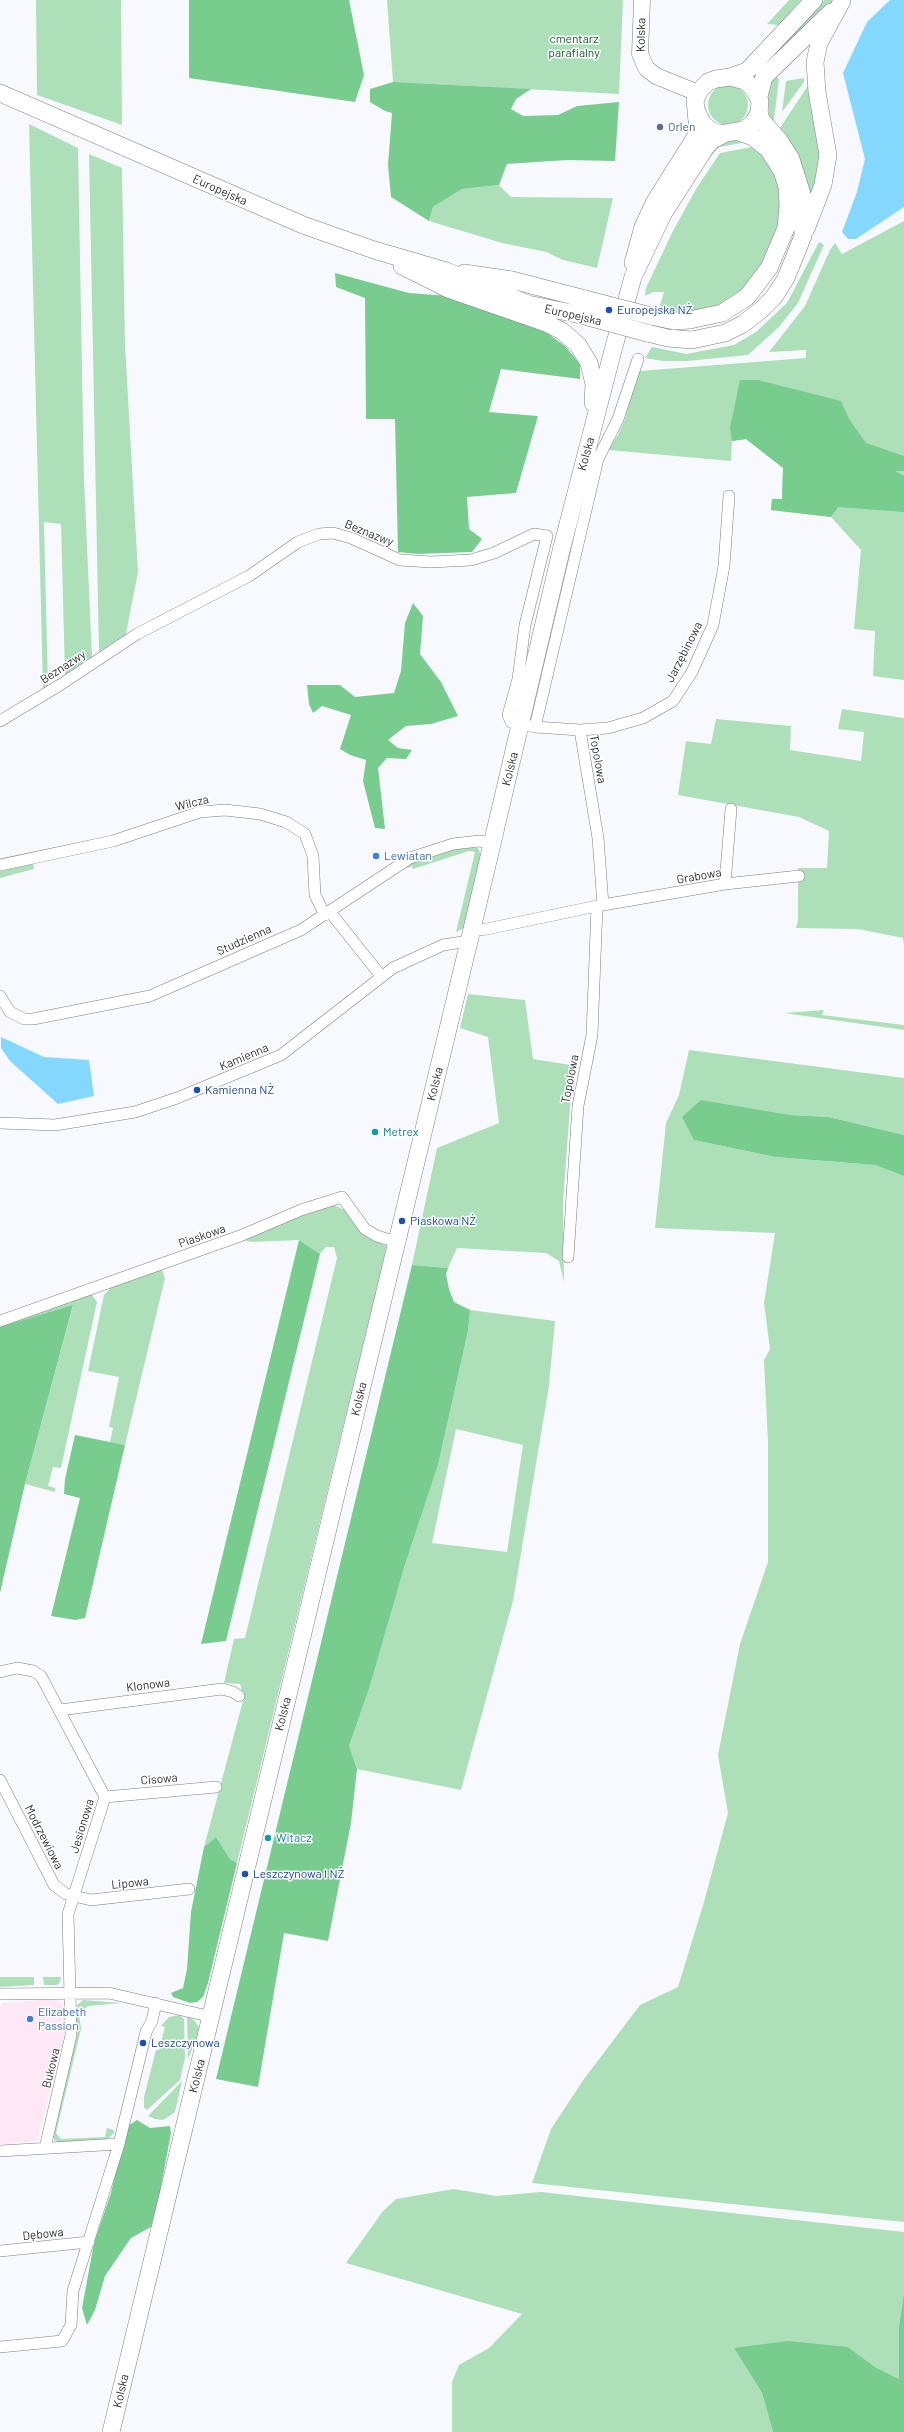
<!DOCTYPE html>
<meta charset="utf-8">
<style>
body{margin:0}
canvas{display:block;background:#f7f9ff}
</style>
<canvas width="904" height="2432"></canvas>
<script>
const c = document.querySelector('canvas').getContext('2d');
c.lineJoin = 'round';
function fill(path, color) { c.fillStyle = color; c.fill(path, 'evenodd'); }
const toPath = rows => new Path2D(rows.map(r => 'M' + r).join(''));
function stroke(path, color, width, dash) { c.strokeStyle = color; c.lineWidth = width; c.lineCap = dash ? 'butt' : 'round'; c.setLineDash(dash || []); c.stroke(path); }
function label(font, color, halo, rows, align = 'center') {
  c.font = font + ' Barlow,sans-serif'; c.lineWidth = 3; c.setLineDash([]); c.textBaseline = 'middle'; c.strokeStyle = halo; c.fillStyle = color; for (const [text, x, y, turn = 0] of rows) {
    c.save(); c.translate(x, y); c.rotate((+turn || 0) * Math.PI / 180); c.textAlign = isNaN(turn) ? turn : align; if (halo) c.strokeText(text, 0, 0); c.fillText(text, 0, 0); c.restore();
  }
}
fill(toPath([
 [57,1999,63,2005,65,2033,37,2141,2,2144,0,2143,0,2006,2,2003]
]), '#fee8f5');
fill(toPath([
 [36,0,121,0,122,125,37,95],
 [387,0,623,0,619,94,393,82],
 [789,0,801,0,779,25,767,24],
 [824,0,836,0,796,34,772,59,769,56],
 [774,74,779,79,774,119,771,124,769,122,768,88],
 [804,78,804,82,782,112,786,81],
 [809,84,822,157,813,205,800,163,778,131],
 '708 105a20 20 0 1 1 40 0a20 20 0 1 1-40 0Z',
 [29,124,78,148,84,479,92,657,65,675,61,524,44,522,48,687,43,690],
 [744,139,753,141,719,147,706,162,715,145,726,141],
 [752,147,760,147,779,181,780,220,768,256,748,287,722,305,683,313,659,309,664,292,653,292,645,296,646,288,672,233,696,189,720,153],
 [89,154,122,168,125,345,138,572,126,634,99,652],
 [499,185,511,197,613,198,597,268,563,260,546,252,502,243,429,221,433,207,462,189],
 [904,221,904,680,873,676,875,631,854,629,861,550,831,517,771,510,772,499,782,499,783,468,746,439,732,441,731,461,608,450,618,435,625,419,636,377,640,371,806,358,806,350,769,352,805,306,830,250,835,243,842,254],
 [819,242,824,245,798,303,779,327,748,355,687,361,663,361,645,358,652,347,686,354,734,345,756,332,787,303],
 [842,709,904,718,904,945,903,938,858,929,796,928,798,921,798,868,827,868,829,831,799,817,678,795,686,741,711,744,716,719,791,726,790,750,861,761,864,732,838,729],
 [468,846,478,848,481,855,464,928,456,932,475,852,469,851,413,869,411,866,408,868,406,866,422,858],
 [33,861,34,869,0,878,0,868],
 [468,994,525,1000,533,1059,577,1066,570,1107,563,1202,564,1282,559,1261,546,1253,457,1248,448,1268,412,1265,437,1148,499,1123,488,1037,460,1028],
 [824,1010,822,1015,904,1025,904,1030,784,1013],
 [689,1050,904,1078,904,1135,829,1117,789,1115,694,1140,775,1157,875,1165,904,1176,904,2222,532,2183,551,2129,584,2079,640,2005,678,1987,704,1902,728,1813,718,1755,740,1644,768,1562,768,1442,764,1360,770,1349,764,1303,775,1233,655,1228,666,1123,679,1095],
 [334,1205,345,1210,361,1232,373,1240,387,1246,237,1863,230,1859,216,1837,204,1847,244,1697,240,1684,224,1683,234,1639,245,1638,337,1258,334,1247,326,1247,320,1254,299,1240,251,1242,241,1239,308,1211],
 [161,1267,165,1278,125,1445,110,1442,113,1428,109,1427,119,1377,88,1371,104,1295,113,1285],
 [91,1293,97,1302,61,1468,53,1467,48,1486,55,1488,55,1492,25,1484,73,1306,0,1327,0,1323],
 [470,1310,555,1321,549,1386,513,1601,461,1790,357,1769,349,1746,370,1686,404,1568,438,1465,468,1331],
 [456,1429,523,1445,507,1552,432,1543],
 [0,1977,34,1977,34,1985,0,1987],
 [43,1977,61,1977,60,1982,57,1985,44,1985],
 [83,2000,121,2003,88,2006,79,2014,81,2029,56,2133,61,2139,105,2137,107,2128,114,2130,114,2133,106,2141,61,2143,55,2141,51,2132,75,2011,78,2011,77,2005],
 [180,2015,184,2019,185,2058,180,2080,147,2110,144,2107,144,2097,156,2050,159,2050,165,2027,161,2026,169,2017],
 [187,2016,195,2021,199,2028,198,2035,188,2059],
 [182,2081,175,2112,171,2115,163,2120,155,2119,148,2116],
 [454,2189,496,2196,541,2192,904,2232,904,2292,899,2327,899,2379,875,2367,848,2347,734,2348,762,2393,773,2432,452,2432,452,2382,459,2365,489,2348,522,2314,346,2263,383,2211,396,2199]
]), '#ade0b9');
fill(toPath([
 [189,0,349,0,364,75,355,102,189,78],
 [393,82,531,89,516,99,511,109,523,116,558,115,577,106,619,102,615,161,567,160,507,164,499,185,462,189,433,207,429,221,391,197,388,165,392,113,385,111,370,102,370,89],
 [335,273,409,293,449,296,547,333,565,346,580,364,580,379,501,369,489,412,538,416,516,493,467,497,469,529,482,539,472,552,417,554,398,552,395,419,366,419,365,298,336,287],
 [740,380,758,380,841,401,849,419,866,443,904,456,904,471,895,471,904,476,904,512,838,507,831,517,771,510,772,499,782,499,783,468,746,439,732,441,730,428],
 [413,603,423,616,420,654,441,682,458,716,431,724,406,726,388,740,398,748,412,750,406,759,387,758,378,768,385,829,375,828,363,781,366,760,350,755,340,749,351,715,322,706,313,713,309,704,307,685,340,685,355,697,394,693,401,671,405,623],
 [701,1100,789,1115,829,1117,904,1135,904,1176,875,1165,775,1157,694,1140,682,1117],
 [299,1240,320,1254,226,1641,201,1644],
 [412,1265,448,1268,446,1274,449,1289,454,1302,470,1310,468,1331,438,1465,404,1568,370,1686,349,1746,357,1769,351,1823,328,1941,284,1933,258,2087,216,2079],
 [73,1305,25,1484,0,1593,0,1327],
 [75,1435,125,1445,85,1618,75,1620,51,1616,80,1498,64,1494,65,1479],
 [216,1837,230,1859,237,1863,208,1983,203,1997,197,2002,190,2003,173,1997,171,1993,183,1988,187,1969,191,1912,204,1847],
 [137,2120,150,2128,170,2126,171,2133,159,2197,151,2227,131,2238,105,2276,95,2310,87,2325,82,2308,94,2243,111,2193,126,2127],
 [904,2292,904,2432,773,2432,762,2393,734,2348,788,2341,848,2347,875,2367,899,2379,899,2327]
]), '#77cc8e');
fill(toPath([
 [890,0,904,0,904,207,856,239,848,239,842,232,857,192,865,159,843,73,867,22],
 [1,1037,44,1057,89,1060,94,1096,58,1104,10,1061,1,1048]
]), '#84d7fd');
const street = toPath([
 [0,721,60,685,137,634,249,576,298,542,319,534,333,533,351,538,400,560,431,562,471,560,494,553,534,534,547,536,525,625,518,679,508,715,511,722,535,727,580,730,608,728,643,718,673,701,692,672,713,625,724,566,729,496],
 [535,727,598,459,618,419,638,359],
 [580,730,598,838,603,905],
 [0,865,113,841,200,812,225,810,260,814,286,822,305,834,313,856,315,895,325,915],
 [725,884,731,809],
 [330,912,381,976],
 [472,929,482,930,597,906,725,884,799,876],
 [0,996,10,1012,24,1019,33,1019,150,996,301,930,410,858,453,844,479,841,492,843],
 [0,1123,55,1125,135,1112,177,1098,281,1055,393,968,443,945,469,941],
 [568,1257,578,1106,592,1035,597,906],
 [0,1321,240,1236,301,1210,342,1197,365,1229,377,1236,397,1242],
 [0,1672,17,1668,33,1671,41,1676,105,1797,68,1914,71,2035,45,2148],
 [60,1710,222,1689,233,1692,239,1696],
 [0,1780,54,1885,66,1894,91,1900,189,1889],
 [105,1797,216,1787],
 [0,1994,109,1993,212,2017],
 [0,2151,119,2144],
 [0,2251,89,2242],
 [0,2347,62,2341,71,2325,73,2291,77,2278,119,2144,146,2032,152,2021,156,2003]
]);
const secondary = toPath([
 [642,0,640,54,646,68,656,76,698,93]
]);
const primary = toPath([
 [730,77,745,81,753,88,760,101,759,113,753,123,744,130,720,134,710,130,703,124,696,110,695,101,699,91,708,82,716,79,730,77],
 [730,77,747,71,814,0],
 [0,93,303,225,374,250,446,271,528,304,581,315],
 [759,96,764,77,831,12],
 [806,229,823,185,828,155,817,92,815,62,819,43,842,1],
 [633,263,643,227,654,203,696,136,698,129,696,112],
 [402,266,448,289,546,323,562,331,578,345,589,363,594,384,593,403],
 [464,273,512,280,585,299],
 [651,316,674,321,690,320,722,313,747,297,769,268,786,228,788,206,787,187,782,171,768,149,753,137,739,132],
 [647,333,668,338,692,340,725,333,743,324,761,310,774,297,786,278,803,236,802,194,791,159,779,140,761,120,759,110],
 [111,2432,472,929,561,551,612,354,633,277,663,214,706,147,711,141,724,134]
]);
stroke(street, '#7c7e84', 12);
stroke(secondary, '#7c7e84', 17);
stroke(primary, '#7c7e84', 18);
stroke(street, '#fff', 11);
stroke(secondary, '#fff', 16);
stroke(primary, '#fff', 17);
const primaryBridge = toPath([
 [585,299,651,316],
 [581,315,647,333]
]);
stroke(primaryBridge, '#7c7e84', 18, []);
stroke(primaryBridge, '#fff', 17);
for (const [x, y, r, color] of [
 [660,127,4,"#5c6f8a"],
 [609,310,4,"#1a4fb4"],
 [376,856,4,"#3f7fe0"],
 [197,1090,4,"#1a4fb4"],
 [375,1132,4,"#0f9aa8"],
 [402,1221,4,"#1a4fb4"],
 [268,1838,4,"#0f9aa8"],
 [245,1874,4,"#1a4fb4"],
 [30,2019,4,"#3f7fe0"],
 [143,2043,4,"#1a4fb4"]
]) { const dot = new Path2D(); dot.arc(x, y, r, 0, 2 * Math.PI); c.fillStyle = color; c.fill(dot); stroke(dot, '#fff', 1.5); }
label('12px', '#2f3032', '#fff', [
 ["Kolska",641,35,-89],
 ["Europejska",220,190,24],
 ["Europejska",573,315,13],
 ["Kolska",586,454,-75],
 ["Beznazwy",369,533,22],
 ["Jarzębinowa",684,652,-63],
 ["Beznazwy",63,667,-33],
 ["Topolowa",598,759,80],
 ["Kolska",510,769,-76],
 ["Wilcza",192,803,-14],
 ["Grabowa",699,876,-10],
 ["Studzienna",244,940,-24],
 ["Kamienna",244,1057,-23],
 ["Topolowa",570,1079,-79],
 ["Kolska",435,1084,-76],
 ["Piaskowa",202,1236,-19],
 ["Kolska",359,1399,-77],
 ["Klonowa",148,1685,-7],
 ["Kolska",283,1714,-76],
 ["Cisowa",159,1779,-5],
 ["Jesionowa",82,1826,-73],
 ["Modrzewiowa",44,1837,63],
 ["Lipowa",130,1883,-6],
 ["Bukowa",51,2068,-76],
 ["Kolska",197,2076,-76],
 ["Dębowa",43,2234,-6],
 ["Kolska",121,2391,-77]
]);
label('12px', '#115029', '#fff', [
 ["cmentarz",574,39],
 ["parafialny",574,53]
]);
label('12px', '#4e5e75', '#fff', [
 ["Orlen",668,127]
], 'left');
label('12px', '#164399', '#fff', [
 ["Europejska NŻ",617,310],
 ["Kamienna NŻ",205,1090],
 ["Piaskowa NŻ",410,1221],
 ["Leszczynowa I NŻ",253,1874],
 ["Leszczynowa",151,2043]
], 'left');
label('12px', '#366cbe', '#fff', [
 ["Lewiatan",384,856],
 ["Elizabeth",38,2012],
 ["Passion",38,2026]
], 'left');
label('12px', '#0d838f', '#fff', [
 ["Metrex",383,1132],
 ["Witacz",276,1838]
], 'left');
</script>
